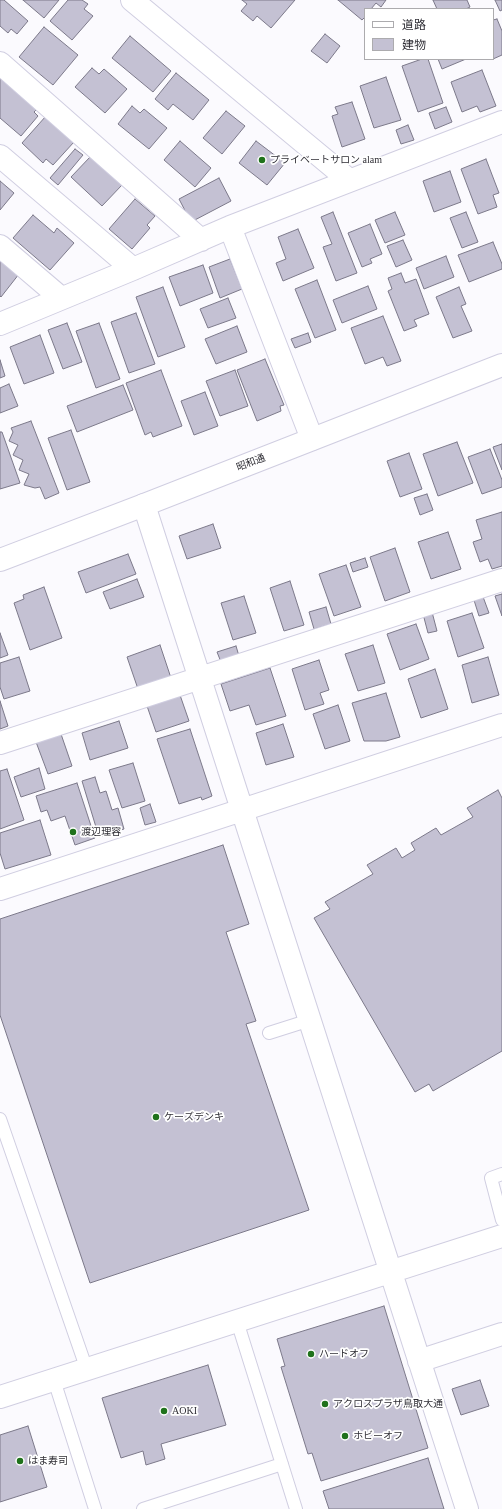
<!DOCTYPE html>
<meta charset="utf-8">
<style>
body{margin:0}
#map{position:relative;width:502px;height:1509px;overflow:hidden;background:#fbfafe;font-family:"Times New Roman","Noto Sans JP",serif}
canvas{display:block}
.legend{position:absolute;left:364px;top:8px;width:130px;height:52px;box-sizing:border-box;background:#fff;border:1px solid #acabae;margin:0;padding:5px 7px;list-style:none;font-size:12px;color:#2f2e35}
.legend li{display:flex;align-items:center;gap:8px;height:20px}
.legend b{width:20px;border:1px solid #acabae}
</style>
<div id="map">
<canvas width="502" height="1509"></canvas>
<ul class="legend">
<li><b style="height:5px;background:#fff"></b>道路</li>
<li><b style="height:11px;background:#c4c1d3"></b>建物</li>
</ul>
</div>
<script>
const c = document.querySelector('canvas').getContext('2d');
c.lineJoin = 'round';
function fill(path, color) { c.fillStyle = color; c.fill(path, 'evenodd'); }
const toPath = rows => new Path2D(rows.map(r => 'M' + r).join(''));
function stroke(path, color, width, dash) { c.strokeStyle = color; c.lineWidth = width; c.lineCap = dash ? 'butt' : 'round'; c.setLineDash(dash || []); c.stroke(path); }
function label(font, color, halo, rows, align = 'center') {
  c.font = font + ' "Times New Roman","Noto Sans JP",serif'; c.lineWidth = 3.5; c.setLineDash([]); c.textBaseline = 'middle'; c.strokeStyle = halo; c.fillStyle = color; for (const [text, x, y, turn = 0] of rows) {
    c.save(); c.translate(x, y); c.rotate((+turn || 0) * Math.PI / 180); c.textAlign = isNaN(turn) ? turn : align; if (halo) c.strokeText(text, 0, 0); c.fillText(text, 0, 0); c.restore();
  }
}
const building = toPath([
 [0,0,4,0,28,21,17,34,11,29,8,33,0,26,0,0],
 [23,0,59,0,44,18,23,0],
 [68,0,82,0,88,4,84,9,93,16,72,40,50,21,68,0],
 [242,0,295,0,271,28,257,16,253,21,241,11,247,4,242,0],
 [338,0,386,0,381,7,376,3,371,9,365,9,365,17,362,20,338,0],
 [433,0,467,0,470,7,466,9,437,9,433,0],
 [495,0,502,0,502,10,500,11,495,0],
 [497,19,502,31,502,55,493,59,493,20,497,19],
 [44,27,78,55,53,85,19,57,44,27],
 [325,34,340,46,327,63,311,51,325,34],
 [130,36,171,71,153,92,112,58,130,36],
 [422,59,428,59,443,103,418,112,402,66,422,59],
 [438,59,466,59,442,69,438,59],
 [92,68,99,74,104,69,127,89,105,113,75,87,92,68],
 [482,70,496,106,480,112,477,106,462,112,451,82,482,70],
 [176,73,209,100,193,120,173,104,168,110,155,99,176,73],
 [0,76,38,108,34,112,38,116,21,136,0,118,0,76],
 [386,77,401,120,374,128,360,86,386,77],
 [352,102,365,139,342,147,332,116,338,114,335,107,352,102],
 [132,106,140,113,144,109,167,128,149,149,118,124,132,106],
 [446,107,452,122,435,129,429,113,446,107],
 [226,111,245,126,222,154,203,138,226,111],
 [46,116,74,142,53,165,46,159,43,163,22,143,46,116],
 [408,125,414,140,401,144,396,130,408,125],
 [180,141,211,168,195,187,164,160,180,141],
 [256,141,285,163,267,185,239,163,256,141],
 [75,149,83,155,58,185,50,178,75,149],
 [91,156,122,185,102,206,71,177,91,156],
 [486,159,499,193,493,195,497,207,478,214,461,169,486,159],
 [450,171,461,202,434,212,423,181,450,171],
 [219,178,231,201,191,222,179,199,219,178],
 [0,181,14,193,0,210,0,181],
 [135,199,155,216,147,225,150,228,132,249,109,229,135,199],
 [333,212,357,273,336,281,323,247,332,244,321,217,333,212],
 [395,212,405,235,385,243,375,220,395,212],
 [466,212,478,242,462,248,450,218,466,212],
 [33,215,54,233,57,228,74,243,50,270,13,238,33,215],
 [370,224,382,254,370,259,372,263,362,267,348,233,370,224],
 [298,229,314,268,283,281,276,263,286,259,278,237,298,229],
 [403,240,412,260,396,267,387,246,403,240],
 [493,242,502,264,502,269,469,282,458,255,493,242],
 [446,256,454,277,424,289,416,268,446,256],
 [0,258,19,274,1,297,0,296,0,258],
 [230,259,242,289,220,298,209,267,230,259],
 [203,265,213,293,180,306,169,277,203,265],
 [401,273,405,283,416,279,429,314,414,320,417,326,404,331,388,291,392,289,388,278,401,273],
 [317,280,336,330,315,338,295,289,317,280],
 [368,286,377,309,342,323,333,300,368,286],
 [163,287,185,347,158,357,136,297,163,287],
 [459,287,466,304,461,306,472,331,453,338,436,297,459,287],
 [228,298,236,318,208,328,200,309,228,298],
 [136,313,155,364,129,373,111,322,136,313],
 [383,316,401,361,387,366,383,357,365,364,351,328,383,316],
 [67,323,82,362,63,369,48,330,67,323],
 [99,323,120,379,96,388,76,331,99,323],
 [237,326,247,352,216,364,205,339,237,326],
 [308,333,311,342,295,348,291,339,308,333],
 [40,335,54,373,24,384,10,347,40,335],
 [265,359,284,405,280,406,281,411,257,421,237,370,265,359],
 [0,360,5,376,0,378,0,360],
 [161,370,182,426,153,437,151,432,145,435,126,383,161,370],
 [235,370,248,406,220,416,206,381,235,370],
 [9,384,18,406,0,413,0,388,9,384],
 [123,385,133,410,77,432,67,406,123,385],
 [205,392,218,426,194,435,181,401,205,392],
 [31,421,59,493,45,499,40,487,35,488,24,485,29,474,19,470,23,460,13,455,18,445,9,441,13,432,11,428,31,421],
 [71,430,90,482,67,490,48,438,71,430],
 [0,432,2,432,20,483,0,489,0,432],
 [457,442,473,483,438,496,423,454,457,442],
 [502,444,502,470,493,447,502,444],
 [490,449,502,480,502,487,482,494,468,457,490,449],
 [409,453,422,489,400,497,387,461,409,453],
 [427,494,433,510,420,515,414,498,427,494],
 [502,512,502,566,492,569,488,559,480,562,473,542,482,539,476,520,502,512],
 [213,524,221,548,187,559,179,536,213,524],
 [448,532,461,569,431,579,418,542,448,532],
 [395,548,410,592,385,601,370,557,395,548],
 [128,554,136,574,86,593,78,572,128,554],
 [365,558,368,567,353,572,350,563,365,558],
 [346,565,361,607,334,616,319,574,346,565],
 [137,579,144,597,110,609,103,592,137,579],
 [290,581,304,625,284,631,270,588,290,581],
 [44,587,62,638,30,650,14,603,24,599,23,595,44,587],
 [482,594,489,613,479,616,473,597,482,594],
 [502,594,502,616,495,596,502,594],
 [244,596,256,633,233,640,221,603,244,596],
 [326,607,331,624,314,629,309,612,326,607],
 [432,612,437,631,428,633,423,614,432,612],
 [472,613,484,648,458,657,447,621,472,613],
 [416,624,429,659,400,670,387,634,416,624],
 [0,633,8,655,0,658,0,633],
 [160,645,171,678,138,689,127,657,160,645],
 [373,645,385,683,358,691,345,654,373,645],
 [236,646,239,656,221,662,217,652,236,646],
 [19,657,30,691,4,699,0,687,0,663,19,657],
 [488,657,499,695,472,703,462,665,488,657],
 [319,660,329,690,320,693,324,704,305,710,292,669,319,660],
 [270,668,286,716,256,725,249,705,230,711,221,684,270,668],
 [435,669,448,709,421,718,408,679,435,669],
 [386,693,400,737,386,741,364,741,352,703,386,693],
 [180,695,189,721,156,732,147,706,180,695],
 [0,701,8,726,0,729,0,701],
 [338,705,350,741,325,749,313,714,338,705],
 [119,721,128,748,90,760,82,733,119,721],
 [283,724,294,757,266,765,256,733,283,724],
 [190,729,212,796,202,800,201,797,179,804,157,739,190,729],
 [61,734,72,766,48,774,36,742,61,734],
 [133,763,145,801,122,808,109,770,133,763],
 [39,768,45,789,21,797,14,777,39,768],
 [7,769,24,820,0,829,0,771,7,769],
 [95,777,100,793,106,791,112,810,118,808,124,829,99,837,82,781,95,777],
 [77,783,95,838,75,845,65,816,51,821,47,810,41,812,36,796,77,783],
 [498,790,502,798,502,1051,433,1091,429,1084,415,1092,314,918,330,909,325,902,373,874,367,865,396,848,402,858,415,850,411,843,436,828,441,835,473,817,467,808,498,790],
 [150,804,156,822,145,825,140,808,150,804],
 [40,820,51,855,5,869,0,853,0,833,40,820],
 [223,845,249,924,226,932,256,1021,246,1024,309,1210,90,1283,0,1015,0,919,223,845],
 [384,1306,428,1448,321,1481,312,1453,308,1454,281,1367,285,1366,277,1339,384,1306],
 [208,1365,226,1425,161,1444,165,1459,146,1465,143,1451,121,1458,102,1398,208,1365],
 [480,1380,489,1406,461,1415,452,1389,480,1380],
 [28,1426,47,1487,0,1502,0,1435,28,1426],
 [428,1458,444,1509,329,1509,323,1491,428,1458]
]);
fill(building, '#c4c1d3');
stroke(building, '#7c798a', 1);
const lane = toPath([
 [269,1033,310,1020],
 [0,1119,87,1370],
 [502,1174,491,1178,502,1220],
 [237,1321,296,1509],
 [54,1380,95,1509],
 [143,1509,282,1464]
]);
const street = toPath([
 [132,0,349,180],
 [0,63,201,240],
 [0,156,133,269],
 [230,227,312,439],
 [0,246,61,298],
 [0,324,133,269,230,227,502,122],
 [144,505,467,1509],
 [0,743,502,580],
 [0,889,502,725],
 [419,1361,502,1334],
 [0,1397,502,1236]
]);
const secondary = toPath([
 [0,560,144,505,502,365]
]);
stroke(lane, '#d0cee1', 14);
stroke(street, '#d0cee1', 24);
stroke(secondary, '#d0cee1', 24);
stroke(lane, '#fff', 12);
stroke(street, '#fff', 22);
stroke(secondary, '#fff', 22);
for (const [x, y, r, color] of [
 [262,160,4,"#1f721b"],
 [73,832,4,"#1f721b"],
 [156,1117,4,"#1f721b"],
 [311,1354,4,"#1f721b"],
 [325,1404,4,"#1f721b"],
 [164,1411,4,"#1f721b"],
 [345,1436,4,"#1f721b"],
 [20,1461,4,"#1f721b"]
]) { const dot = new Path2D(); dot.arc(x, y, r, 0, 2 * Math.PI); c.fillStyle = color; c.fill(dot); stroke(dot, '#fff', 1.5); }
label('10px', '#2f2e35', '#fff', [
 ["プライベートサロン alam",270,160],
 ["渡辺理容",81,832],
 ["ケーズデンキ",164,1117],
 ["ハードオフ",319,1354],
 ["アクロスプラザ鳥取大通",333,1404],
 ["AOKI",172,1411],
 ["ホビーオフ",353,1436],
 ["はま寿司",28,1461]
], 'left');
label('10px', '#2f2e35', '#fff', [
 ["昭和通",251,463,-21]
]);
</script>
